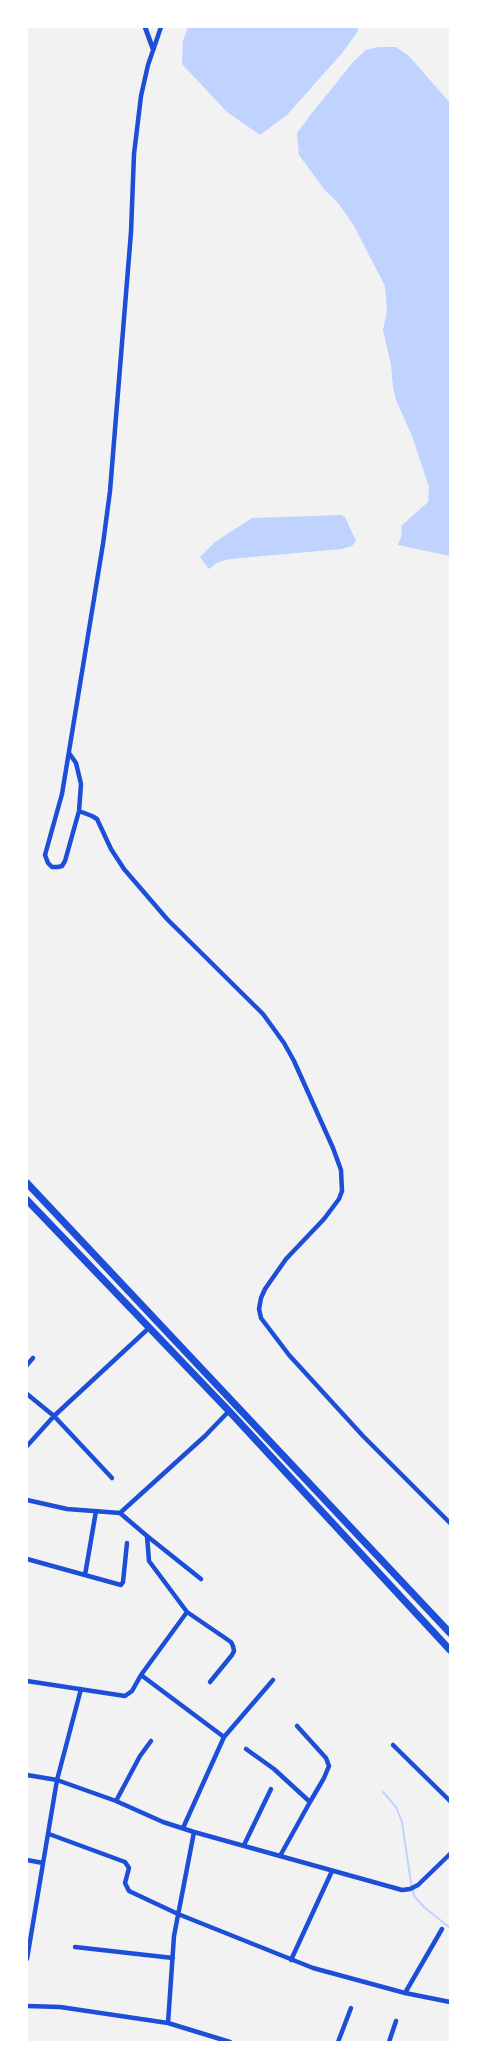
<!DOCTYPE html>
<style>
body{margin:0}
#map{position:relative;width:477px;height:2069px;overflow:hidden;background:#f2f2f2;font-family:Cabin,sans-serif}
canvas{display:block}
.frame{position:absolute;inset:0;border:28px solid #fff;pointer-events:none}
</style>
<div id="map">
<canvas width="477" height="2069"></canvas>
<div class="frame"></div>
</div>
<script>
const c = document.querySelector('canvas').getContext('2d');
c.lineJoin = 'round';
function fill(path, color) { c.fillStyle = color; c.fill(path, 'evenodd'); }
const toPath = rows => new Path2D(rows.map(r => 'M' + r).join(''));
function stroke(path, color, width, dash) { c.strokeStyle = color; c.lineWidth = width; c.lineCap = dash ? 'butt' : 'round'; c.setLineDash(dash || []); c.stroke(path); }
fill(toPath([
 [188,27,358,27,358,31,343,52,287,115,260,135,227,112,182,64,183,41],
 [378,47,396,47,409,56,450,103,450,556,398,545,402,534,401,526,428,502,429,487,412,436,396,400,393,387,391,365,383,330,387,310,385,286,354,226,339,204,324,189,299,155,297,133,312,113,354,61,366,50],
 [341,515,345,517,356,541,352,546,342,549,230,559,218,562,209,569,200,557,215,542,252,518]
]), '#bfd3fe');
stroke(toPath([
 [383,1792,396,1807,402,1822,411,1883,414,1896,424,1907,450,1928]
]), '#bfd3fe', 2);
stroke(toPath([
 [69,753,76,763,81,784,79,811,65,861,62,866,58,867,52,867,48,863,45,855,62,794,103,544,110,491,131,232,134,154,141,96,148,65,161,27],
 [79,811,92,816,97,819,111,849,124,869,167,919,263,1014,284,1043,294,1061,333,1148,341,1170,342,1191,339,1199,324,1219,286,1259,265,1289,261,1298,259,1309,261,1318,289,1355,363,1436,450,1523],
 [27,1365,33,1358],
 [27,1394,54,1416,112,1478],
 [27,1446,54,1416,150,1327],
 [27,1500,67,1509,120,1513,147,1536,149,1561,187,1612],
 [120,1513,205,1436,229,1411],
 [147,1536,201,1579],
 [27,1559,121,1585,123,1582,127,1543],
 [85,1575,96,1511],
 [141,1675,187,1612,231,1642,233,1646,234,1651,232,1655,210,1682],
 [27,1681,125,1696,132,1691,141,1675,224,1737],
 [297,1726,326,1758,329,1766,324,1778,310,1802],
 [393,1745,450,1801],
 [246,1749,274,1769,310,1802,280,1856],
 [27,1775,57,1780,116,1801,163,1822,194,1832,402,1890,410,1889,418,1885,450,1854],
 [116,1801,140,1756,151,1741],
 [183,1828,224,1737,273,1680],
 [49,1834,125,1862,129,1868,125,1883,129,1891,178,1914,313,1968,405,1993,450,2002],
 [244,1845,271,1789],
 [27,1860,43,1863],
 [75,1947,173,1958],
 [27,1959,57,1780,81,1689],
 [291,1960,332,1871],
 [405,1993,442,1929],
 [27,2006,60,2007,168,2023,230,2042],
 [168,2023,174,1936,194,1832],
 [338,2042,351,2008],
 [389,2042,396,2021]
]), '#1d4ed8', 4.5);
stroke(toPath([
 [145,27,153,49]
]), '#1d4ed8', 5);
stroke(toPath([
 [27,1183,450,1633],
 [27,1200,229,1411,450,1650]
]), '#1d4ed8', 7);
</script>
